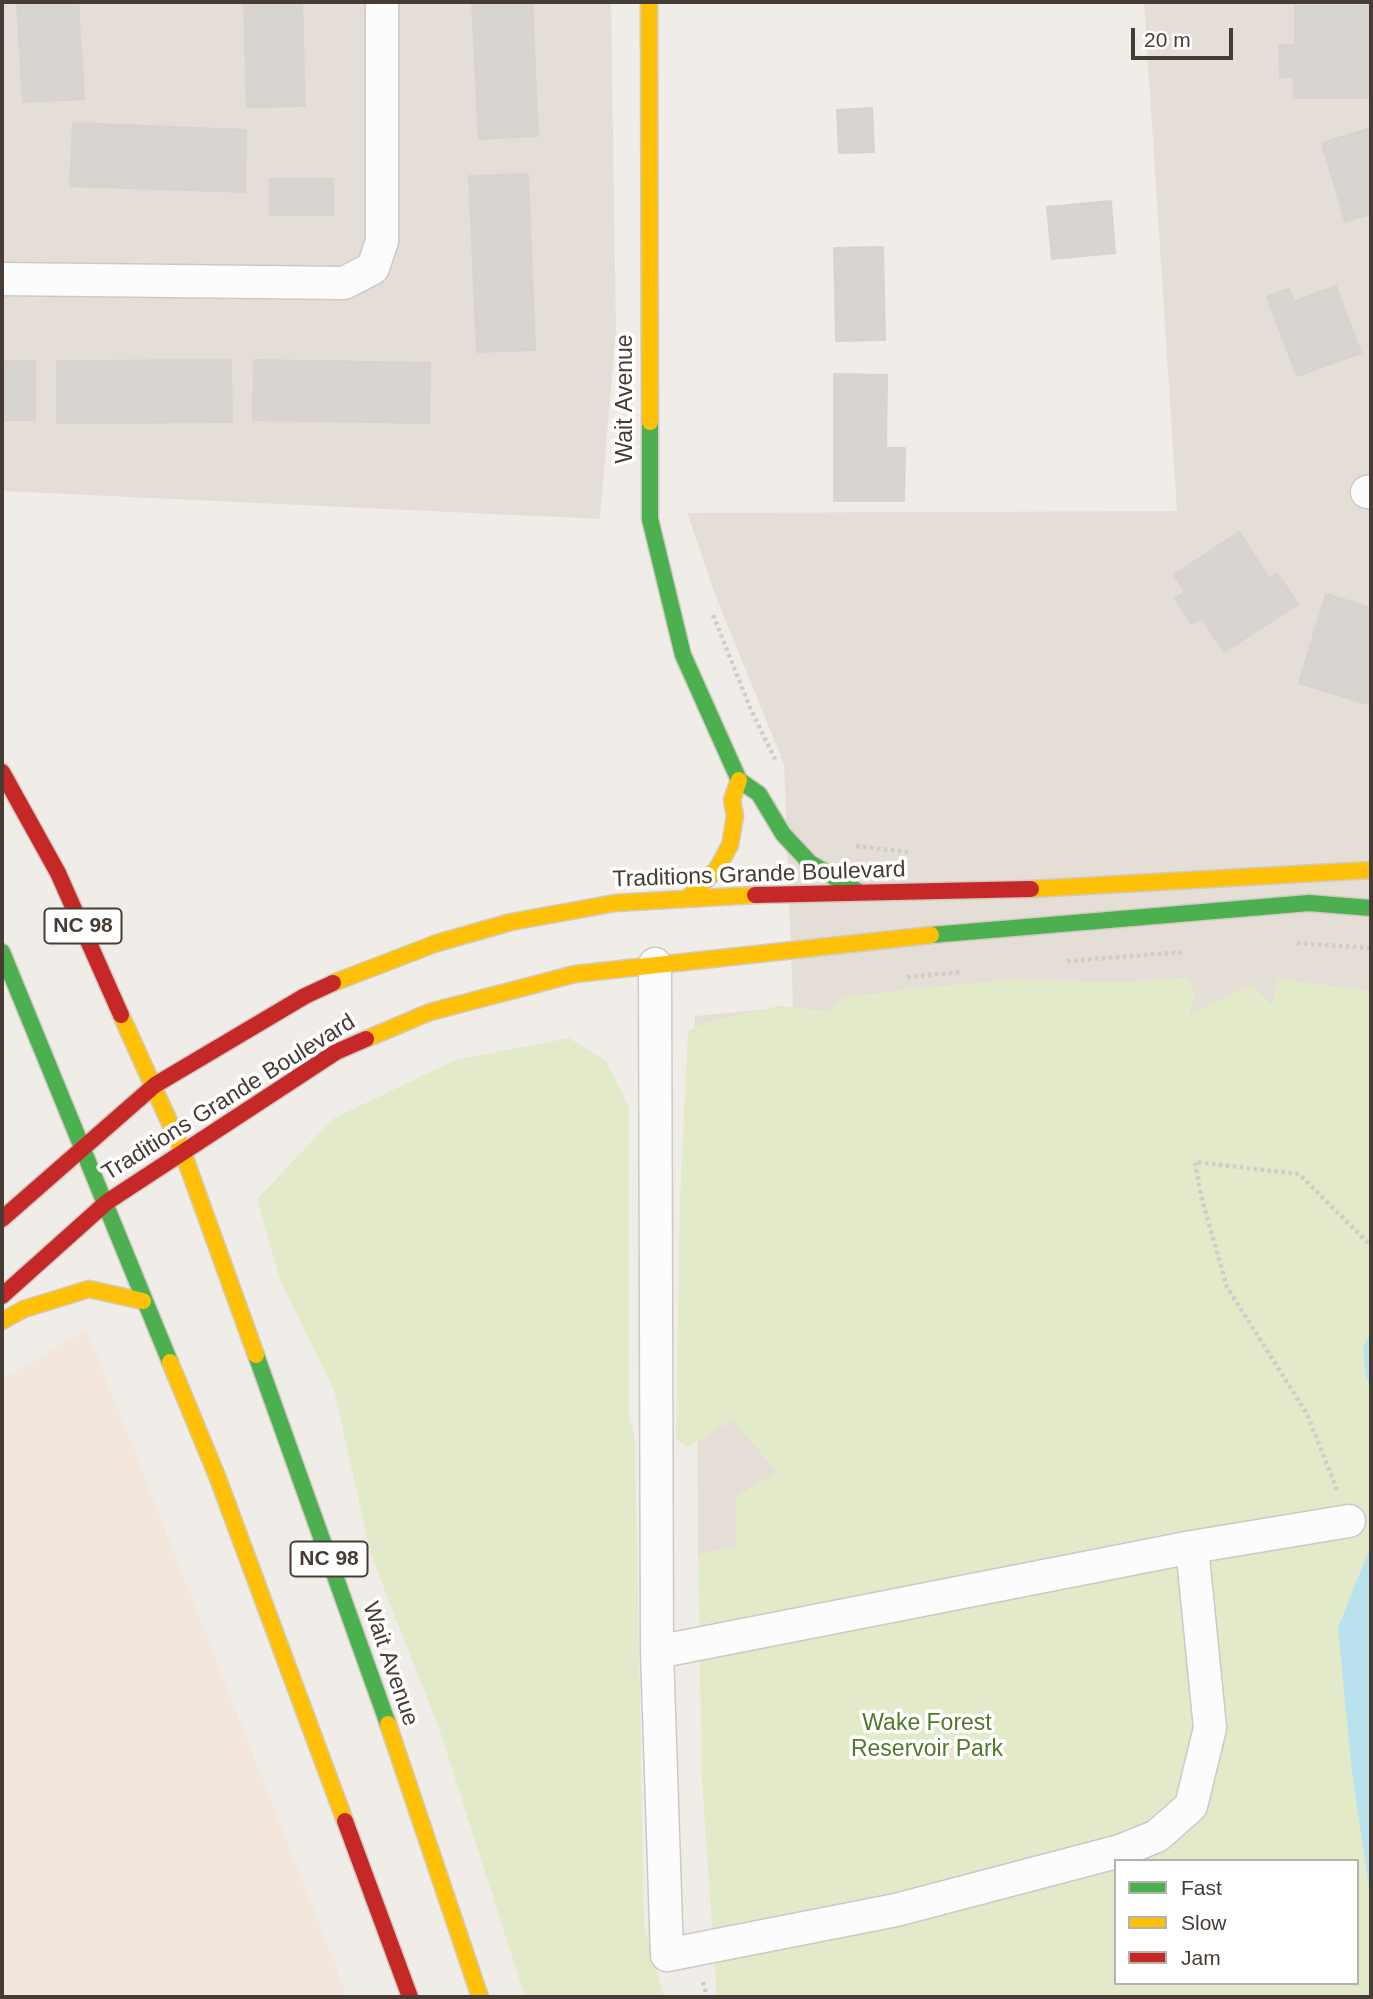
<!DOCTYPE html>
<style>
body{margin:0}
#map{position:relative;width:1373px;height:1999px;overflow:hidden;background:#f0ede9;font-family:Helvetica,sans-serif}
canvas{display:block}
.frame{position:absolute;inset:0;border:4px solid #463c35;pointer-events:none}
.legend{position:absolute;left:1114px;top:1859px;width:245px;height:126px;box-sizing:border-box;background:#fff;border:2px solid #b5b1ae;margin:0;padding:9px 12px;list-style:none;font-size:21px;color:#463c35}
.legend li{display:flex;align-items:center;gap:14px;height:35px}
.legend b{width:35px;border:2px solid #b5b1ae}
.scale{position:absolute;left:1131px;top:28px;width:102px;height:32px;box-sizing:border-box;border:4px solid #463c35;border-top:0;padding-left:9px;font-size:21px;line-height:24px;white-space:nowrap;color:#463c35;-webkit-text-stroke:5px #fff;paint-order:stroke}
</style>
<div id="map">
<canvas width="1373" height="1999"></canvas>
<div class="frame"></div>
<ul class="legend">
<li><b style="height:9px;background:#4caf50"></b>Fast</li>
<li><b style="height:9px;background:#ffc107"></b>Slow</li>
<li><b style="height:9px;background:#c62828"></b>Jam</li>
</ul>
<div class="scale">20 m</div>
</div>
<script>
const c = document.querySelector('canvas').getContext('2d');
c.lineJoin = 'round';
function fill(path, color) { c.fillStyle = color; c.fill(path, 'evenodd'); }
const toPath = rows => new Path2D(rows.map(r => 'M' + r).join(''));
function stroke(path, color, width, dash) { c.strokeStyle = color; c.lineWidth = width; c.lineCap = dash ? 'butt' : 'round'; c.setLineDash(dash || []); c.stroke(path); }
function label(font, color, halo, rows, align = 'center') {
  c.font = font + ' Helvetica,sans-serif'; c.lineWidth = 7; c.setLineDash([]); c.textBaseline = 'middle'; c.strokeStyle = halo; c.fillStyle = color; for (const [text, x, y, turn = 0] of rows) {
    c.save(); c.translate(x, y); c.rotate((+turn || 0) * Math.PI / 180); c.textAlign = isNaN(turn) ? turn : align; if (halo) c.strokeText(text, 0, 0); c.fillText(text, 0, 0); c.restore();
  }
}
fill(toPath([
 [2,2,611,2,616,329,600,519,2,491],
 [1144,2,1371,2,1371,1113,1095,1469,698,1555,695,1016,793,1007,784,764,716,597,687,513,1177,511]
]), '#e4ded6');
fill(toPath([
 [87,1329,348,1997,2,1997,2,1380]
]), '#f3e6dc');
fill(toPath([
 [1186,978,1196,993,1189,1015,1252,985,1272,1005,1279,979,1371,991,1371,1997,717,1997,702,1781,698,1555,737,1546,735,1497,777,1472,732,1420,687,1448,676,1438,680,1198,688,1031,704,1023,778,1006,828,1011,843,998,900,990,1006,980,1125,982],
 [1116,1861,1357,1861,1357,1983,1116,1983],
 [569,1038,606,1061,629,1107,629,1420,635,1437,644,1923,664,1997,525,1997,440,1731,371,1555,334,1390,280,1280,257,1199,333,1119,455,1060]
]), '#e2eac9');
fill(toPath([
 [1371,1333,1371,1391,1365,1372,1363,1347],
 [1371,1545,1371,1901,1352,1772,1338,1628]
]), '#b9e2ee');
const building = toPath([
 [17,2,78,2,84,99,23,102,17,2],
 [244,2,302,2,305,106,247,107,244,2],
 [472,2,532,2,538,136,479,139,472,2],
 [1295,6,1371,6,1368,98,1294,98,1294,77,1280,77,1279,45,1295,45,1295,6],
 [872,108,874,152,839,153,837,110,872,108],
 [73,123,246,130,245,192,70,186,73,123],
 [1371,128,1371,214,1345,221,1322,143,1371,128],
 [528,174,535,350,477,352,469,176,528,174],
 [270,179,333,179,333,215,270,215,270,179],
 [1111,201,1115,253,1052,259,1047,207,1111,201],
 [883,247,885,340,836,341,834,248,883,247],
 [1336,286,1361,353,1297,376,1267,297,1289,289,1294,302,1336,286],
 [231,360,232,422,57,423,57,361,231,360],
 [254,360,430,363,429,423,253,420,254,360],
 [2,361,35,361,35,420,2,420,2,361],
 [834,374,887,375,886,448,905,448,904,501,834,501,834,374],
 [1239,532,1269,578,1277,573,1298,604,1224,652,1202,618,1192,624,1175,599,1185,592,1174,575,1239,532],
 [1326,594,1371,608,1371,705,1299,683,1326,594]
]);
fill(building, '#d8d4d0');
stroke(building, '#d8d3cf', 2);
const street = toPath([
 [2,279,344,283,373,268,382,241,382,2],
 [1367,492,1371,491],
 [655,964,657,1652,667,1955,896,1910,1120,1851,1157,1836,1191,1806,1210,1728,1192,1547],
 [657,1652,1192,1547,1349,1521]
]);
const fast = toPath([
 [650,422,650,519,683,655,739,780,759,794,783,834,810,863,859,892],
 [931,935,1309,903,1371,908],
 [2,952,170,1362],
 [256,1355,388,1724]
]);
const slow = toPath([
 [649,2,650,422],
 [1031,889,1371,870],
 [689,897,717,869,730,845,735,816,732,800,739,780],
 [333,983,437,943,511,922,615,903,755,895],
 [121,1015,182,1150,256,1355],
 [366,1039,430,1012,575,974,931,935],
 [2,1321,24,1309,89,1289,143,1301],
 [170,1362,217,1476,345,1821],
 [388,1724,480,1997]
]);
const jam = toPath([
 [2,772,58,873,121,1015],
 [755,895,1031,889],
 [2,1219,155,1085,305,996,333,983],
 [2,1296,107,1202,336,1052,366,1039],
 [345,1821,410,1997]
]);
stroke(street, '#ccc9c5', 35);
stroke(fast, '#d1cac1', 19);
stroke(slow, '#d1cac1', 19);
stroke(jam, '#d1cac1', 19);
stroke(toPath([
 [713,615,751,710,776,761],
 [856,846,909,852],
 [1297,943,1371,948],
 [1067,961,1184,952],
 [907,977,961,972],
 [1337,1490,1307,1414,1227,1287,1201,1196,1195,1162,1299,1174,1371,1246],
 [703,1982,707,1997]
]), '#d1ccca', 4.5, [3.5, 3.5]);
stroke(street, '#fdfcfc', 32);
stroke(fast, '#4caf50', 16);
stroke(slow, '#ffc107', 16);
stroke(jam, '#c62828', 16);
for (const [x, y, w] of [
 [83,926,77],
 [329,1559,77]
]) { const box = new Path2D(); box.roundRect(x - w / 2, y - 17.5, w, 35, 5); c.fillStyle = '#fff'; c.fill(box); stroke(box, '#463c35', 2); }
label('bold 21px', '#463c35', null, [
 ["NC 98",83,926],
 ["NC 98",329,1559]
]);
label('23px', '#463c35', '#fff', [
 ["Wait Avenue",626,399,-90],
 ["Traditions Grande Boulevard",759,875,-2],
 ["Traditions Grande Boulevard",229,1098,-32],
 ["Wait Avenue",390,1664,71]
]);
label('23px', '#537728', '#fff', [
 ["Wake Forest",927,1724],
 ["Reservoir Park",927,1750]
]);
</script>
